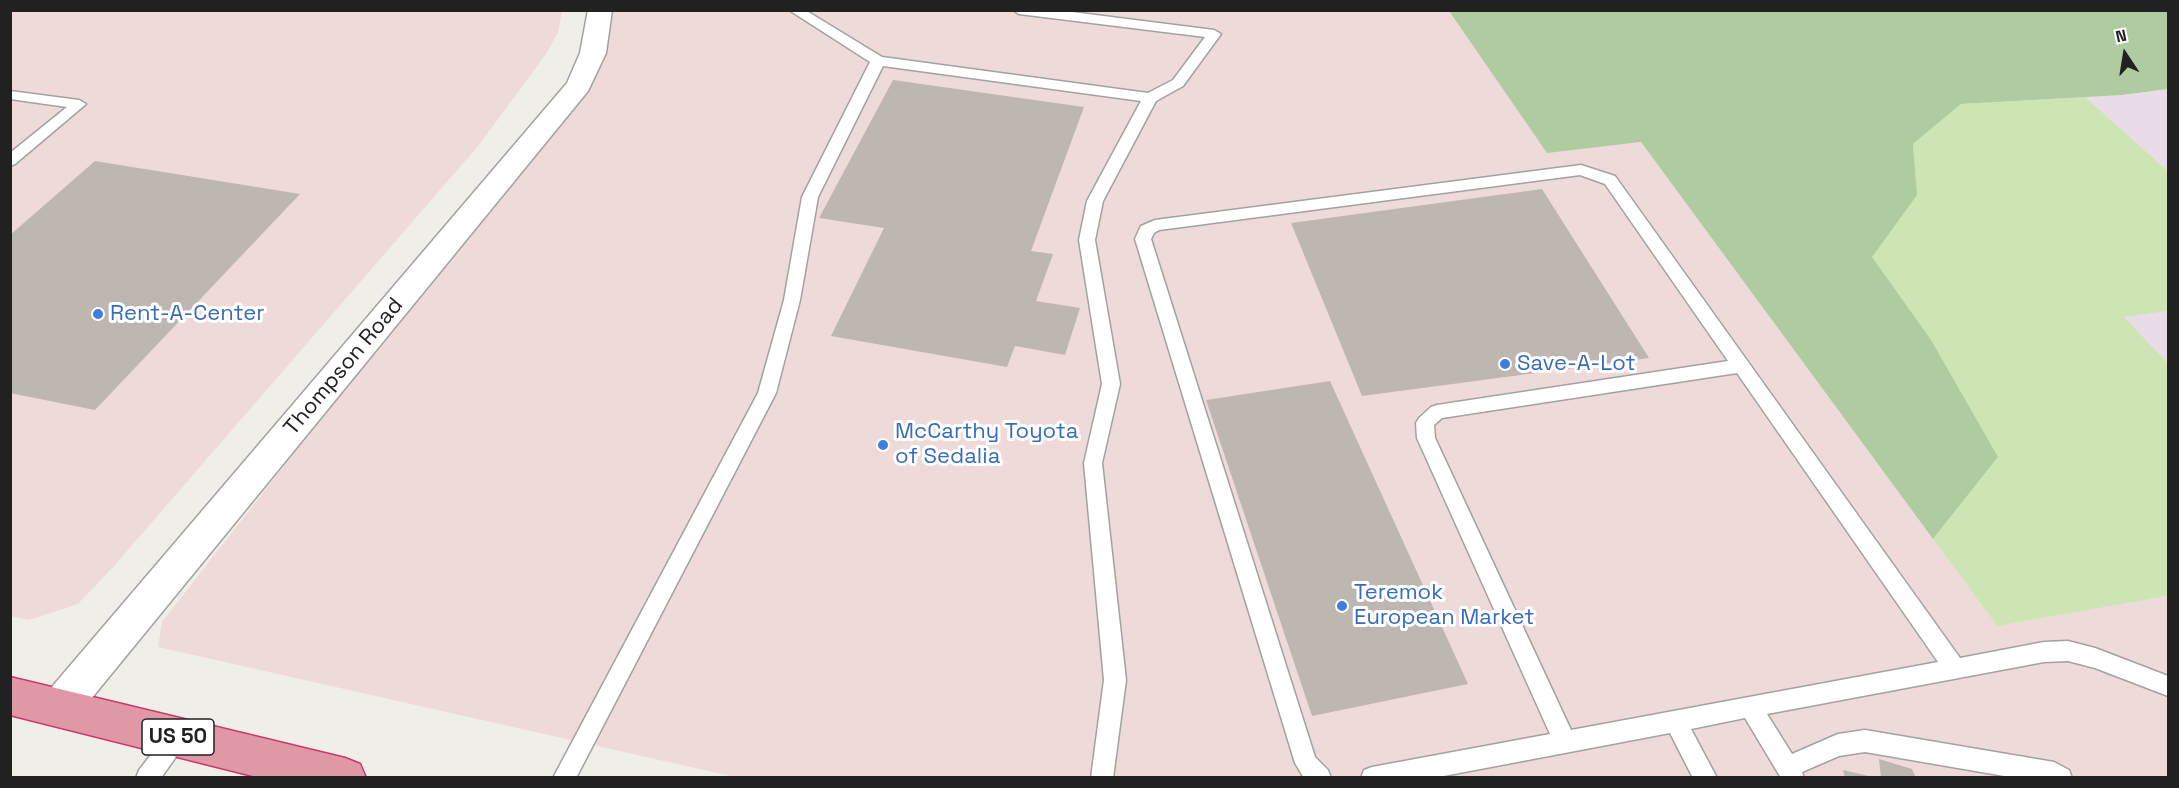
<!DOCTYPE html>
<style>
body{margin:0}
#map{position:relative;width:2179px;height:788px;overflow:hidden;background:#f0eee9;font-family:"Space Grotesk",sans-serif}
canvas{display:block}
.frame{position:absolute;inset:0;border:12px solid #212121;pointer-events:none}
.north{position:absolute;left:2095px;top:24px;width:60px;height:60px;-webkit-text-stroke:4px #fff;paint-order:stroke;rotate:348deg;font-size:16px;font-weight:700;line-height:24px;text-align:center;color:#212121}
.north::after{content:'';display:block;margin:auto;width:21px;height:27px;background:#212121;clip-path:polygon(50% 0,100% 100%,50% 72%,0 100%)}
</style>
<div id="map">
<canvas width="2179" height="788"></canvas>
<div class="frame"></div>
<div class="north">N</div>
</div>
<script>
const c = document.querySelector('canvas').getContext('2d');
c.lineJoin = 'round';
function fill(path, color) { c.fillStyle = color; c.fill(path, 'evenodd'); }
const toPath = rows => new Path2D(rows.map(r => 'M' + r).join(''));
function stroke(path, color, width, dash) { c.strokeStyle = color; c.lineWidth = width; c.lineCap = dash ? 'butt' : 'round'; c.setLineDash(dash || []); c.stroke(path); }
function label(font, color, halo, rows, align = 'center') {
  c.font = font + ' "Space Grotesk",sans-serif'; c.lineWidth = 6; c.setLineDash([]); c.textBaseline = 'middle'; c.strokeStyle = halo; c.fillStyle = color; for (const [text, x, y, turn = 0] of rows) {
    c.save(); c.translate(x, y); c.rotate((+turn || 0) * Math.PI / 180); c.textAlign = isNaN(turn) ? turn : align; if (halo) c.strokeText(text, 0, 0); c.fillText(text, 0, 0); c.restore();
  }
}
fill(toPath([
 [11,11,562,11,558,33,546,54,479,145,114,566,78,604,29,620,11,616],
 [603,11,1449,11,1547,152,1641,142,1997,626,2168,596,2168,777,735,777,158,647,162,622,554,120]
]), '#efdada');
fill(toPath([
 [2168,89,2168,171,2085,97,2122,95],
 [2168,311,2168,363,2124,317]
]), '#e9dbe7');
fill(toPath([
 [2085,97,2168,171,2168,311,2124,317,2168,363,2168,596,1997,626,1933,539,1998,457,1872,257,1916,184,1913,144,1961,104]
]), '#cde5b4');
fill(toPath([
 [1449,11,2168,11,2168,89,2122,95,1961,104,1913,144,1917,195,1872,257,1931,340,1998,457,1933,539,1641,142,1547,153]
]), '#afcca1');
fill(toPath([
 [893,80,1084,107,1031,251,1053,254,1036,301,1080,308,1065,355,1015,346,1007,367,831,336,884,228,819,218],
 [95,161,300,194,95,410,10,393,10,235],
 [1542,189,1649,358,1362,396,1291,223],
 [1330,381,1468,684,1312,716,1206,400],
 [1879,759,1912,769,1916,778,1881,778],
 [1843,770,1873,777,1873,778,1845,778]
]), '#beb7b1');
const lane = toPath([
 [789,10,805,10,882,57,1148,93,1173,80,1205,37,1019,14,1013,10,1056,10,1214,30,1221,34,1183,86,1156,101,1103,201,1095,240,1120,384,1102,463,1126,680,1113,778,1091,778,1104,680,1084,463,1102,384,1079,240,1087,201,1141,101,883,66,818,197,800,300,776,393,576,778,553,778,758,393,784,300,802,197,870,62,789,10],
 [10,91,79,100,86,104,15,164,10,166,10,153,67,107,10,99,10,91],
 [1581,165,1615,176,1960,658,2044,642,2068,641,2095,648,2168,676,2168,696,2095,668,2068,661,2044,662,1767,714,1792,754,1838,734,1865,730,2054,762,2069,770,2072,778,2016,778,1865,752,1839,756,1802,772,1804,778,1781,778,1745,718,1691,729,1717,778,1693,778,1670,733,1433,778,1361,778,1364,770,1372,767,1550,734,1417,438,1416,423,1419,418,1431,407,1437,405,1728,361,1605,184,1580,175,1159,230,1154,233,1151,239,1315,757,1328,770,1331,778,1304,778,1295,763,1135,239,1139,230,1141,226,1155,220,1581,165],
 [1737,373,1938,662,1571,730,1435,438,1434,425,1442,418,1737,373],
 [179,726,187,729,190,737,161,778,136,778,139,770,171,729,179,726]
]);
const street = toPath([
 [588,10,612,10,606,53,588,91,73,721,59,727,45,721,39,708,45,695,567,83,580,53,588,10]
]);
const highway = toPath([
 [10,677,345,758,360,764,366,778,261,778,10,715,10,677]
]);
stroke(lane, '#a2a2a2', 3);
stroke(street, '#a2a2a2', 3);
stroke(highway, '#cc386f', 3);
fill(lane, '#fff');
fill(street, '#fff');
fill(highway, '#e098a7');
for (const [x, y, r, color] of [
 [98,314,6,"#3f7fe0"],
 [1505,364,6,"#3f7fe0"],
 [883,445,6,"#3f7fe0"],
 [1342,606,6,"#3f7fe0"]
]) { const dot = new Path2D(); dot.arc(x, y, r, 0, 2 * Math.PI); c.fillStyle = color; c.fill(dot); stroke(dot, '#fff', 2); }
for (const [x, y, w] of [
 [178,737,72]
]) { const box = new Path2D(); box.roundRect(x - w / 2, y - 18, w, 36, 4.5); c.fillStyle = '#fff'; c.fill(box); stroke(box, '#212121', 1.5); }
label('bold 21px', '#212121', null, [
 ["US 50",178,737]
]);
label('22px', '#366cbe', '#fff', [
 ["Rent-A-Center",110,314],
 ["Save-A-Lot",1517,364],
 ["McCarthy Toyota",895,432],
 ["of Sedalia",895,457],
 ["Teremok",1354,593],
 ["European Market",1354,618]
], 'left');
label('22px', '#212121', '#fff', [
 ["Thompson Road",344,367,-50]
]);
</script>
